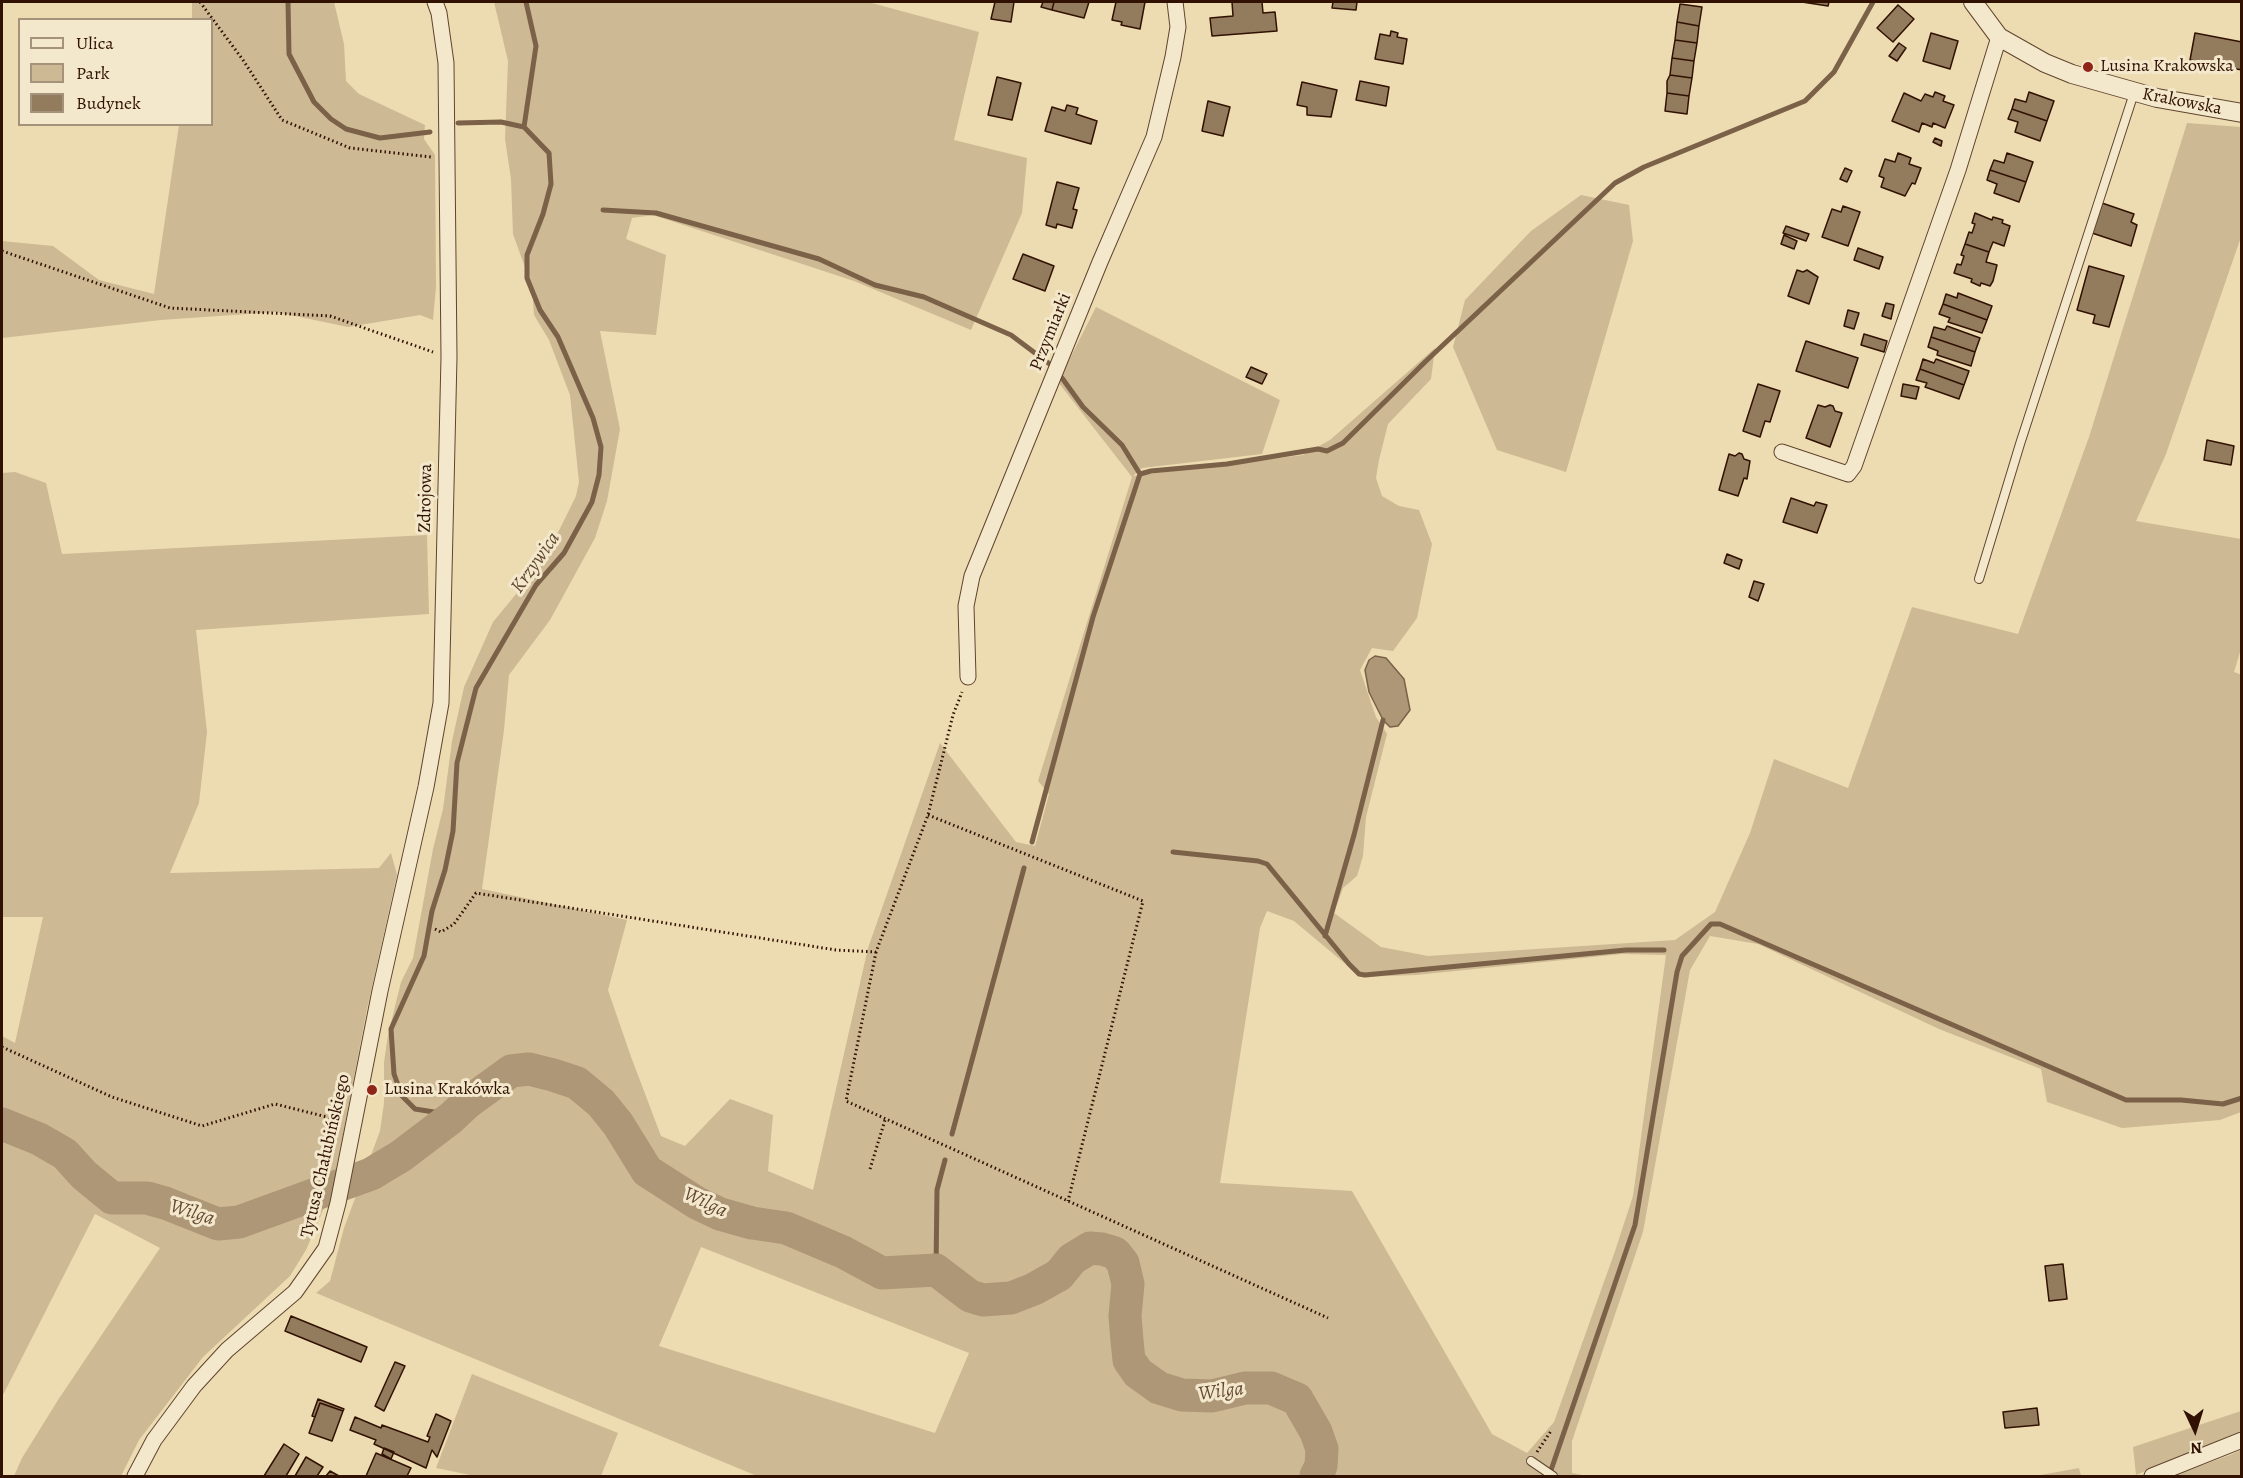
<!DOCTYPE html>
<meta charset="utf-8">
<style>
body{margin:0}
#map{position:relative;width:2243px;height:1478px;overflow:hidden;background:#eddcb1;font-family:Alegreya,serif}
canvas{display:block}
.frame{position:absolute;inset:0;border:3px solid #311102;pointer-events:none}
.legend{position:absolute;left:18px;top:18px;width:195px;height:108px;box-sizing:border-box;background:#f3e8cc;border:2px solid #a5927b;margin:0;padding:8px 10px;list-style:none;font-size:18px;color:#311102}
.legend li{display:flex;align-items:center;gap:12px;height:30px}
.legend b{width:30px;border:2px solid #a5927b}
.north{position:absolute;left:2165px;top:1400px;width:60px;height:60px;-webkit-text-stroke:4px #f3e8cc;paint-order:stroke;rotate:176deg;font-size:16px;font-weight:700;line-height:24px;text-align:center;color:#311102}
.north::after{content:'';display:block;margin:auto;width:21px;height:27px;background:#311102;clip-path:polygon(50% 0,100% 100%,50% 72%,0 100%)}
</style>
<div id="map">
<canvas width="2243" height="1478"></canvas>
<div class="frame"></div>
<ul class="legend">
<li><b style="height:8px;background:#f3e8cc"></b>Ulica</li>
<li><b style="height:16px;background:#cdb993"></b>Park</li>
<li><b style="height:16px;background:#937b5d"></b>Budynek</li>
</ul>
<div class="north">N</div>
</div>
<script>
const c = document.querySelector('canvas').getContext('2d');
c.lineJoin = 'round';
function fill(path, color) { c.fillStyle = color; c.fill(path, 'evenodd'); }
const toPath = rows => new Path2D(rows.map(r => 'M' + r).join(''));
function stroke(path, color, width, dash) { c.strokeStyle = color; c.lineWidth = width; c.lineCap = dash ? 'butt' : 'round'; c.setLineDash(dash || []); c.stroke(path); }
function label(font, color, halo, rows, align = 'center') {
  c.font = font + ' Alegreya,serif'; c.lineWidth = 6; c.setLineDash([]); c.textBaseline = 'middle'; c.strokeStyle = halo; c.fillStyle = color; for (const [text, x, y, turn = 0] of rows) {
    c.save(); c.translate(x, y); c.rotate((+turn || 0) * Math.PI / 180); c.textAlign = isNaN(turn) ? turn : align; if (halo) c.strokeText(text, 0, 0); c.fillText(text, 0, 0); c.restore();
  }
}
fill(toPath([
 [192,2,334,2,344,44,346,81,359,94,425,125,424,139,435,155,436,287,433,320,420,315,348,327,276,312,161,320,2,338,2,241,53,246,99,280,154,294,179,125,212,124,212,20,192,19],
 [494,2,868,2,979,32,954,140,1027,158,1022,213,971,330,854,281,653,215,632,218,626,239,666,255,656,335,600,331,620,429,607,501,595,538,550,620,509,675,504,730,482,889,627,920,608,990,630,1054,661,1136,685,1146,730,1099,773,1115,768,1171,813,1190,868,948,940,743,1016,842,1035,846,1049,794,1038,781,1132,477,1058,382,1096,307,1280,400,1262,454,1142,468,1133,476,1303,455,1330,440,1435,348,1431,379,1388,424,1379,460,1376,478,1382,496,1399,506,1419,510,1432,544,1417,618,1393,651,1372,648,1360,670,1376,717,1387,734,1366,817,1363,856,1357,876,1343,888,1334,913,1381,947,1428,956,1675,940,1715,912,1750,833,1774,759,1848,788,1912,607,2018,634,2089,437,2187,123,2241,127,2241,237,2166,454,2136,521,2241,539,2241,649,2234,672,2242,675,2241,1112,2220,1120,2122,1128,2047,1102,2041,1069,1939,1029,1758,944,1710,936,1690,970,1643,1232,1572,1441,1572,1473,1587,1476,757,1476,316,1293,330,1281,344,1228,380,1131,384,1103,384,1062,388,1035,401,982,413,958,433,849,443,809,452,741,464,687,493,622,545,559,576,496,579,482,570,395,549,340,534,315,532,287,513,234,511,179,505,139,508,61],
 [1267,911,1294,921,1361,977,1416,975,1622,954,1666,955,1633,1196,1615,1251,1554,1422,1527,1453,1492,1434,1352,1191,1220,1183,1260,928],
 [701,1247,969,1353,935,1433,659,1346],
 [1581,195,1629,205,1633,241,1566,472,1497,450,1453,347,1465,300,1531,231],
 [15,472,46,483,62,554,427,535,429,614,196,630,207,732,199,803,170,873,379,868,391,853,397,875,367,1009,333,1187,306,1250,290,1276,203,1357,139,1440,121,1476,14,1476,22,1458,58,1400,160,1248,95,1214,2,1397,2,1036,15,1043,43,917,2,917,2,473],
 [472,1374,618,1433,601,1476,475,1476,436,1468],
 [2241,1411,2241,1431,2136,1475,2133,1447],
 [2241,1450,2241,1476,2172,1476,2230,1455],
 [2079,1468,2081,1476,2035,1476]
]), '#cdb993');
const water = toPath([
 [1375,656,1386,658,1404,679,1410,710,1398,726,1390,727,1383,720,1369,692,1365,670,1369,660,1375,656]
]);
fill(water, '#ad9776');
stroke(water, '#7b6148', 1.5);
stroke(toPath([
 [288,2,289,54,314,102,331,119,346,129,380,138,430,132],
 [458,123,501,122,524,127],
 [524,127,536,46,526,2],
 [603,210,656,213,819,259,875,285,924,297,1011,335,1051,365],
 [1140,474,1151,471,1227,464,1318,449,1327,451,1343,443,1425,362,1615,183,1644,167,1805,101,1834,72,1873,2],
 [1032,842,1093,617,1140,474,1122,445,1083,407,1062,378],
 [1173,852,1258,861,1267,864,1349,964,1359,974,1365,975,1626,950,1664,950],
 [1325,936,1354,835,1383,720],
 [451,1118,440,1113,415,1109,402,1096,394,1074,391,1029,424,956,432,911,445,870,453,831,457,763,476,688,536,585,564,553,592,502,599,475,601,447,593,418,558,337,540,310,527,278,527,255,543,214,551,184,549,153,524,127],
 [952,1134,1024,868],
 [2,1140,9,1128],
 [936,1270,937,1190,945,1160],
 [1549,1476,1635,1225,1677,972,1682,956,1711,924,1720,924,2126,1100,2181,1100,2223,1104,2242,1098]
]), '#7b6148', 5);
stroke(toPath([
 [2,1124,39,1139,65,1154,84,1175,112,1198,147,1198,165,1203,218,1224,239,1222,371,1174,401,1156,451,1118,467,1103,511,1071,529,1069,553,1075,577,1083,601,1103,618,1124,647,1171,697,1203,720,1214,752,1223,786,1228,843,1252,882,1273,936,1270,970,1296,983,1300,1011,1298,1034,1289,1059,1275,1072,1259,1090,1248,1102,1249,1115,1253,1123,1263,1128,1284,1125,1316,1127,1341,1129,1360,1138,1373,1159,1388,1182,1395,1212,1396,1245,1388,1271,1388,1297,1399,1316,1432,1322,1449,1321,1466,1316,1476]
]), '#ad9776', 33);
const building = toPath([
 [995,2,1014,2,1011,22,991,19,995,2],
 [1043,2,1054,2,1052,10,1041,7,1043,2],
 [1054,2,1089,2,1084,18,1052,10,1054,2],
 [1116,2,1145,2,1140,29,1121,25,1122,22,1112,20,1116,2],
 [1232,2,1262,2,1263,13,1275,12,1277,31,1212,36,1210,18,1233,16,1232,2],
 [1333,2,1357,2,1356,10,1332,8,1333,2],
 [1802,2,1829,2,1828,6,1802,2],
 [1680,4,1702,7,1699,26,1677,22,1680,4],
 [1898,5,1914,19,1893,42,1877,28,1898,5],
 [1677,22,1699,26,1697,43,1675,40,1677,22],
 [1391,31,1398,33,1397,37,1407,39,1403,64,1375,59,1380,34,1390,36,1391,31],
 [1931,33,1958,41,1950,69,1923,61,1931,33],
 [2195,33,2242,42,2242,70,2215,65,2215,69,2208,68,2209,64,2190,60,2195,33],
 [1675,40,1697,43,1694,61,1672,58,1675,40],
 [1899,43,1906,48,1897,61,1889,56,1899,43],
 [1672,58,1694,61,1692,78,1670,75,1672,58],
 [1670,75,1692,78,1689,96,1667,93,1667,81,1670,75],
 [997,77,1021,83,1012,120,988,115,997,77],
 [1360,81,1389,87,1386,106,1356,100,1360,81],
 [1302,82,1337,90,1331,117,1307,115,1307,107,1297,105,1302,82],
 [1935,92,1945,96,1943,101,1954,105,1945,128,1933,123,1932,127,1922,123,1919,132,1892,121,1904,93,1921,101,1925,94,1933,97,1935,92],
 [2029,92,2054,101,2047,121,2012,109,2015,99,2026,102,2029,92],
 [1667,93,1689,96,1687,114,1665,111,1667,93],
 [1208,101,1230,107,1223,136,1202,131,1208,101],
 [1067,105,1078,108,1076,114,1097,121,1091,144,1045,131,1052,107,1065,111,1067,105],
 [2012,109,2047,121,2040,141,2015,132,2018,122,2008,119,2012,109],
 [1935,138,1942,141,1941,146,1933,142,1935,138],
 [1898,153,1911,158,1909,164,1921,168,1915,184,1912,183,1905,196,1881,187,1884,178,1879,176,1885,159,1895,162,1898,153],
 [2007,153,2033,162,2026,182,1990,170,1994,160,2004,163,2007,153],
 [1845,168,1852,171,1847,182,1840,179,1845,168],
 [1990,170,2026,182,2019,202,1994,193,1997,184,1987,180,1990,170],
 [1057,182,1079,188,1073,209,1077,210,1072,228,1057,224,1056,228,1046,225,1057,182],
 [2102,203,2134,214,2131,222,2137,225,2131,246,2092,233,2102,203],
 [1843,206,1860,212,1848,246,1822,237,1832,209,1841,212,1843,206],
 [1975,213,1992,220,1993,217,2003,220,2002,223,2010,226,2004,246,1993,242,1989,252,1965,244,1969,232,1972,233,1975,224,1972,223,1975,213],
 [1786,226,1809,234,1806,241,1783,233,1786,226],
 [1784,235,1797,241,1794,249,1781,244,1784,235],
 [1965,244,1989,252,1986,262,1997,265,1993,281,1990,286,1981,283,1980,286,1971,282,1972,279,1954,273,1957,264,1961,265,1964,256,1961,255,1965,244],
 [1858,248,1883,257,1879,269,1854,260,1858,248],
 [1023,254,1054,266,1045,291,1013,279,1023,254],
 [2089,266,2124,276,2109,327,2093,323,2095,315,2077,310,2089,266],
 [1797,270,1803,272,1807,270,1818,277,1809,304,1788,296,1797,270],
 [1958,293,1992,306,1987,320,1943,304,1946,294,1957,298,1958,293],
 [1886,303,1894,305,1891,319,1882,316,1886,303],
 [1943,304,1987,320,1982,333,1948,322,1950,318,1939,314,1943,304],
 [1848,310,1859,313,1854,329,1844,326,1848,310],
 [1947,326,1980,338,1975,352,1931,337,1934,327,1945,330,1947,326],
 [1864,334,1887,341,1884,352,1861,345,1864,334],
 [1931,337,1975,352,1971,366,1937,355,1938,351,1928,347,1931,337],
 [1806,341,1858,358,1848,388,1796,371,1806,341],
 [1923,359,1934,363,1936,359,1969,371,1964,385,1920,369,1923,359],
 [1251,367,1267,374,1262,384,1246,377,1251,367],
 [1920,369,1964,385,1959,399,1925,387,1927,383,1916,380,1920,369],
 [1758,384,1780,391,1770,422,1765,421,1760,437,1743,431,1758,384],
 [1903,384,1919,387,1916,399,1901,396,1903,384],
 [1818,405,1825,407,1830,405,1833,406,1835,411,1842,413,1830,447,1806,438,1818,405],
 [2207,440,2234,446,2231,465,2204,460,2207,440],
 [1739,453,1742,454,1744,459,1750,461,1747,479,1744,478,1738,496,1719,490,1729,454,1735,456,1739,453],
 [1791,498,1814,506,1816,502,1827,505,1817,533,1783,522,1791,498],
 [1727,554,1742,560,1739,569,1724,563,1727,554],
 [1754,581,1764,584,1758,601,1749,597,1754,581],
 [2063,1264,2067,1299,2049,1301,2045,1266,2063,1264],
 [291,1316,367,1347,361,1362,285,1331,291,1316],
 [395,1362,405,1366,384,1411,375,1406,395,1362],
 [318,1399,344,1409,343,1411,320,1403,315,1417,312,1416,318,1399],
 [320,1403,343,1411,332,1441,309,1433,320,1403],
 [2037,1408,2039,1425,2005,1428,2003,1412,2037,1408],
 [436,1414,451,1421,437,1457,432,1450,426,1468,374,1444,376,1440,350,1430,355,1417,381,1428,382,1425,428,1442,430,1437,427,1436,436,1414],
 [284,1444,299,1454,286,1476,264,1476,284,1444],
 [384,1448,394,1452,391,1459,382,1454,384,1448],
 [376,1453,411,1468,407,1476,366,1476,376,1453],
 [306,1457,323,1467,317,1476,295,1476,306,1457],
 [330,1471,339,1476,326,1476,330,1471]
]);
fill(building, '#937b5d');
stroke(building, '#311102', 1.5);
const service = toPath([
 [1979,579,2020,444,2134,93],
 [1531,1461,1553,1476]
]);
const minor = toPath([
 [1782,452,1848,474,1854,466,1958,170,1999,37],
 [968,677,966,606,972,576,1100,262,1154,137,1173,57,1178,27,1175,2],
 [135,1476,154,1440,194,1386,227,1350,295,1292,326,1248,338,1203,380,991,426,787,441,703,449,357,446,63,439,13,435,2],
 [2152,1476,2242,1440]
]);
const tertiary = toPath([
 [1973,2,1999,37,2045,63,2072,74,2157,98,2242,113]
]);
stroke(service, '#60442e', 10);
stroke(minor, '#60442e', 17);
stroke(tertiary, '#60442e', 20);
stroke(toPath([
 [200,2,243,60,282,120,350,148,431,157],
 [2,251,170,308,330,316,433,352],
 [928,815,1143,901,1068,1201],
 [435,929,441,932,454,924,476,893,836,950,876,952,928,815,953,715,962,692],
 [876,952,846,1101,1328,1318],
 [2,1047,112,1097,202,1126,275,1104,339,1120],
 [870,1169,885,1120],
 [1537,1452,1551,1431]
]), '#311102', 3, [1.5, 3]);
stroke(service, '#f3e8cc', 8);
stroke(minor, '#f3e8cc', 15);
stroke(tertiary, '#f3e8cc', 18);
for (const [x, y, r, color] of [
 [2088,67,6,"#8f2418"],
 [372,1090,6,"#8f2418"]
]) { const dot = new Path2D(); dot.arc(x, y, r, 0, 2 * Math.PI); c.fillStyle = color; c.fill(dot); stroke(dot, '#f3e8cc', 2); }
label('18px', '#311102', '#f3e8cc', [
 ["Lusina Krakowska",2100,67],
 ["Lusina Krakówka",384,1090]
], 'left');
label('18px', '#311102', '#f3e8cc', [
 ["Krakowska",2182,102,11],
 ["Przymiarki",1051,332,-68],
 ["Zdrojowa",426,498,-89],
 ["Tytusa Chałubińskiego",326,1156,-77]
]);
label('italic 20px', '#634730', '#f3e8cc', [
 ["Krzywica",536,563,-55],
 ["Wilga",705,1203,25],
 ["Wilga",192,1213,18],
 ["Wilga",1221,1392,-7]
]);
</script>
